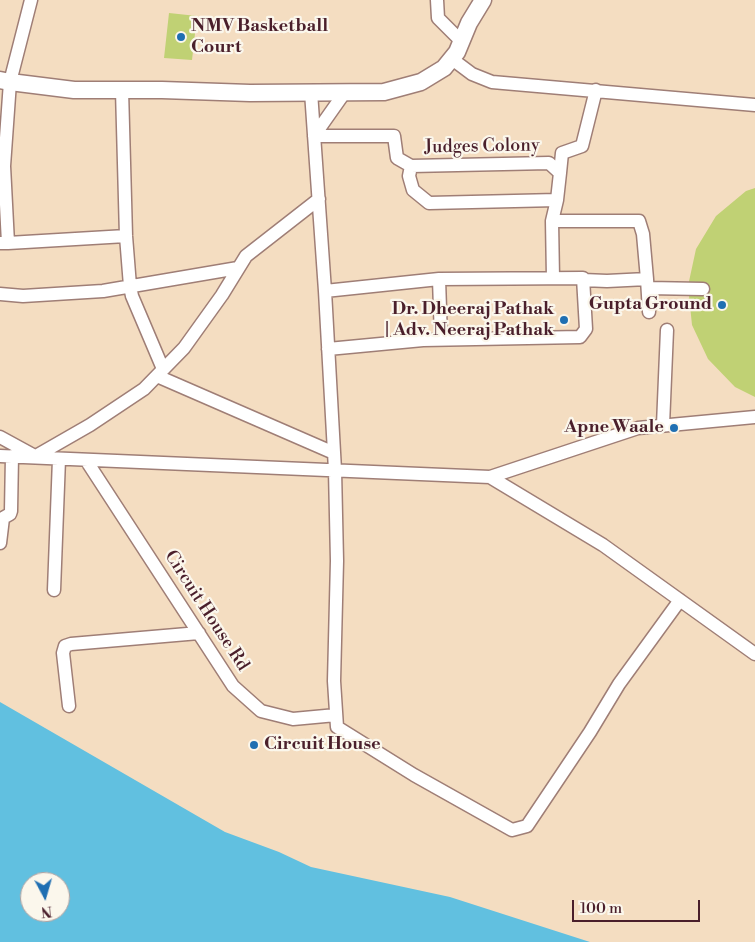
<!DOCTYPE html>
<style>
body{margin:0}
#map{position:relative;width:755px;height:942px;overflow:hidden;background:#f4ddc1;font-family:"Libre Bodoni",serif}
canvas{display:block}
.north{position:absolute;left:20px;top:872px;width:50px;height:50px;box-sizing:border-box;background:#fbf7ec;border:1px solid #b4a19f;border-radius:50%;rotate:174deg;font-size:14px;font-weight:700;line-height:20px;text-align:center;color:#4a1f2b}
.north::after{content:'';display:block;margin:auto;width:18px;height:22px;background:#1f6fb2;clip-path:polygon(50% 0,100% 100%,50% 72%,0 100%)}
.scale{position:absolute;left:572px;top:900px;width:128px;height:22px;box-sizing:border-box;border:2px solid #4a1f2b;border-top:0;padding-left:6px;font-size:15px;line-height:18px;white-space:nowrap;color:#4a1f2b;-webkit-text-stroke:4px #fbf7ec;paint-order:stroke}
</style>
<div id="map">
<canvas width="755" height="942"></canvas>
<div class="north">N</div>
<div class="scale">100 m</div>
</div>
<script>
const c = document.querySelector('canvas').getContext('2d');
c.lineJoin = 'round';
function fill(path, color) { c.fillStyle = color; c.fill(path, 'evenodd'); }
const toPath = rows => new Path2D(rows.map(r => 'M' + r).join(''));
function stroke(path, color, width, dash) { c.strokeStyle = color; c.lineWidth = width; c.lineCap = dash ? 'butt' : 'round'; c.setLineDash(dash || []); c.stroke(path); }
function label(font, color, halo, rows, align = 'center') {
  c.font = font + ' "Libre Bodoni",serif'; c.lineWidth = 4.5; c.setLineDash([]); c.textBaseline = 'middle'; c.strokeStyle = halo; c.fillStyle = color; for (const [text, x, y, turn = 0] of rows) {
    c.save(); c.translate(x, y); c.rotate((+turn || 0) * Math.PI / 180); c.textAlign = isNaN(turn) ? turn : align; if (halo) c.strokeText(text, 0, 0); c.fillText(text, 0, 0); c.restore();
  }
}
fill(toPath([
 [169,13,197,16,192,60,164,58],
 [755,188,755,397,735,387,708,359,692,325,688,286,696,249,716,216,746,191]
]), '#c0d174');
fill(toPath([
 [0,702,225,832,279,852,311,867,450,897,590,942,0,942],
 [30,882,60,882,60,912,30,912]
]), '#61c0e0');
const minor = toPath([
 [437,0,438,18,462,42],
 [452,59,472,74,492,82,755,105],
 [122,90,126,236,130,286,132,296,163,369],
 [311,92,325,291,335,470,337,561,334,681,337,727,414,775,512,830,527,826,590,732,619,684,680,600],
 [345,92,314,136,394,136,397,158,411,166,549,163,560,173,557,200,429,203,413,190,409,176,411,166],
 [560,173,562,153,582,146,596,90],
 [552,221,639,221,643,234,647,279],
 [1,243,8,243,126,236],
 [8,243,4,166,10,82,31,0],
 [553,278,552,221,557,200],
 [583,280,607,281,647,279,649,312],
 [648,288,703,289],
 [325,291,439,279],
 [0,294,23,296,103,291,238,268],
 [328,349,423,340,580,337,586,329,583,278,439,279,441,339],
 [157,376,334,453],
 [663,425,667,330],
 [0,437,33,455],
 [0,456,490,477,603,545,755,654],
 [36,456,90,425,144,389,184,348,222,295,246,256,319,199],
 [86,460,233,686,261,711,293,719,336,715],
 [490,477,638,428,755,417],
 [0,543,3,518,10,514,11,511,12,456],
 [54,590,59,459],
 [69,706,63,653,65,646,71,644,199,633]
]);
const major = toPath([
 [0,80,10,82,74,90,162,90,250,93,384,92,421,82,444,68,457,52,469,23,483,0]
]);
stroke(minor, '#9f7e76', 15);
stroke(major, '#9f7e76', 19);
stroke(minor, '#fff', 12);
stroke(major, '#fff', 16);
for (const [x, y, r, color] of [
 [181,37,5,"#1f6fb2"],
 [722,305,5,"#1f6fb2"],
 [564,320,5,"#1f6fb2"],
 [674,428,5,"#1f6fb2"],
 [254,745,5,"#1f6fb2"]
]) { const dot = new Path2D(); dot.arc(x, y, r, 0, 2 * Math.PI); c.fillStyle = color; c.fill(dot); stroke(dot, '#fbf7ec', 2); }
label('bold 18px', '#4a1f2b', '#fbf7ec', [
 ["NMV Basketball",191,27,"left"],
 ["Court",191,48,"left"],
 ["Gupta Ground",712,305],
 ["Dr. Dheeraj Pathak",554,310],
 ["| Adv. Neeraj Pathak",554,331],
 ["Apne Waale",664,428],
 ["Circuit House",264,745,"left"]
], 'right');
label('18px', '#4a1f2b', '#fbf7ec', [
 ["Judges Colony",482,147,-1],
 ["Circuit House Rd",206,611,57]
]);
</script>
